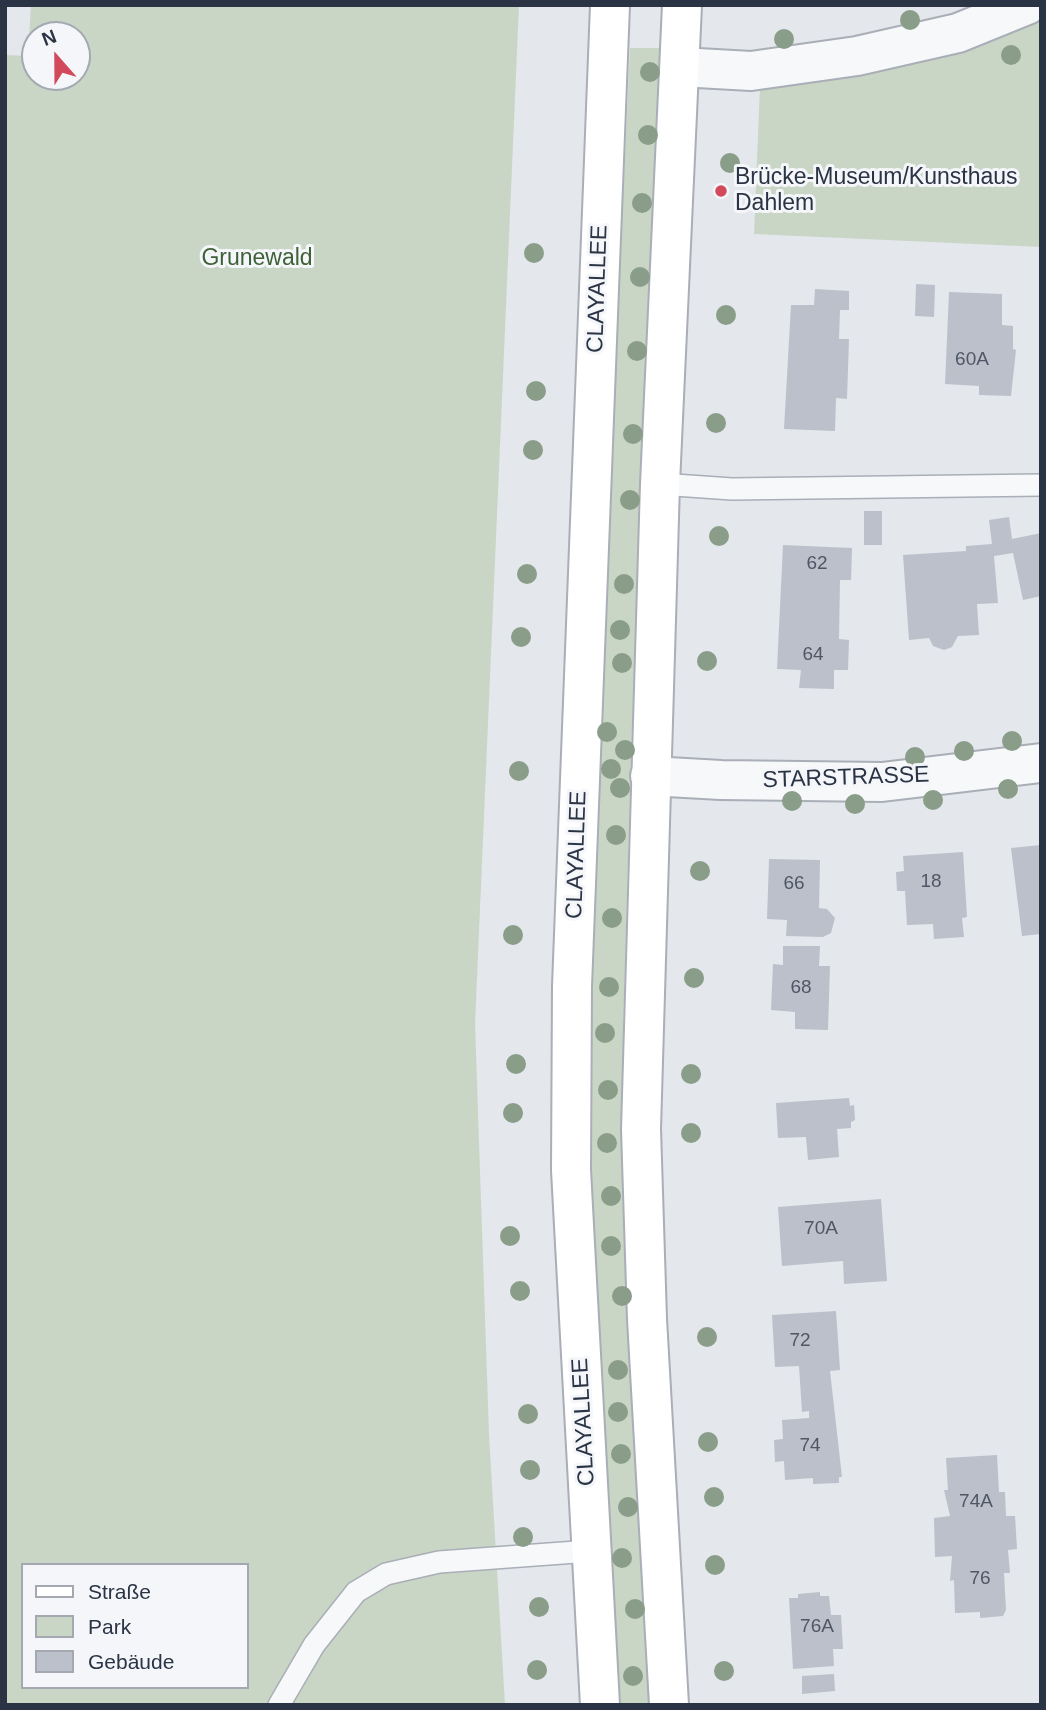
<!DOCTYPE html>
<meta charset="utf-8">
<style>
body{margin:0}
#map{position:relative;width:1046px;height:1710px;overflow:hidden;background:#e4e7ec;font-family:Arial,sans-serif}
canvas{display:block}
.frame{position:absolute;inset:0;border:7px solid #2b3445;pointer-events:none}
.legend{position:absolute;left:21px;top:1563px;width:228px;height:126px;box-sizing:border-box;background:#f4f6f9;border:2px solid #a4a8b1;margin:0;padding:9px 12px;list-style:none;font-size:21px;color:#2b3445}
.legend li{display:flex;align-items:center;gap:14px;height:35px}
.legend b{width:35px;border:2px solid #a4a8b1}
.north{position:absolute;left:21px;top:21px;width:70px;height:70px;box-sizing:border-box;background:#f4f6f9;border:2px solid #a4a8b1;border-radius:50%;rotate:339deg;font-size:19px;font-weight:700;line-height:28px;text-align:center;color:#2b3445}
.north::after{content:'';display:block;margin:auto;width:24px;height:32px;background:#d1495b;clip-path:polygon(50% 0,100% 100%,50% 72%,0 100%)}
</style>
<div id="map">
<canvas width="1046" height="1710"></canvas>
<div class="frame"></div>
<ul class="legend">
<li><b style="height:9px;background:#fff"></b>Straße</li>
<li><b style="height:19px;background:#c9d6c5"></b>Park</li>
<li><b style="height:19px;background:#bbc0ca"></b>Gebäude</li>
</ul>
<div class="north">N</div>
</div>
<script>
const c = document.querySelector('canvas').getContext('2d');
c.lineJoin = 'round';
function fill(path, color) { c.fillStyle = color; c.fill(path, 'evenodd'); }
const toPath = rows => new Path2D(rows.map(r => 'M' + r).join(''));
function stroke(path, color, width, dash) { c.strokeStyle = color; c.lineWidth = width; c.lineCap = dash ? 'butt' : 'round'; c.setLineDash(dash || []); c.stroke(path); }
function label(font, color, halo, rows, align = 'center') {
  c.font = font + ' Arial,sans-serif'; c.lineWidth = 6; c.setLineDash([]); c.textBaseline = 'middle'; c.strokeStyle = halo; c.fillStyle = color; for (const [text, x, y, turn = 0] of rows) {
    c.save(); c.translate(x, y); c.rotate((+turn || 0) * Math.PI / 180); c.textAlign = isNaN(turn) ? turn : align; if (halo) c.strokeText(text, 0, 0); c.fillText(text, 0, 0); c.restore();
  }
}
fill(toPath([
 [31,5,519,5,475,1024,489,1435,505,1705,5,1705,5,55,28,56],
 [35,35,77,35,77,77,35,77],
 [23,1565,247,1565,247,1687,23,1687],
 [1041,18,1041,247,754,234,760,86,970,47],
 [630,48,663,48,632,727,623,1033,625,1198,650,1705,617,1705,591,1195,590,1035,598,728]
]), '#c9d6c5');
fill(toPath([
 [916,284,935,285,934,317,915,316],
 [815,289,849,291,849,310,840,310,839,339,849,339,847,399,836,398,835,431,784,429,791,305,814,305],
 [949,292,1002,294,1002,325,1013,326,1013,349,1016,350,1011,396,979,395,979,386,945,384],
 [864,511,882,511,882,545,864,545],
 [1009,517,1012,539,1041,533,1041,596,1023,600,1013,553,994,556,998,603,977,604,979,635,958,636,952,647,944,650,933,646,929,638,909,640,903,555,966,551,966,546,992,544,989,520],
 [783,545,852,548,851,580,840,580,839,639,849,640,848,670,834,670,834,689,799,688,801,670,777,669],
 [1041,845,1041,934,1022,936,1011,848],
 [963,852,967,917,962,918,964,937,934,939,933,924,907,925,905,891,897,891,896,872,904,871,903,856],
 [769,859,820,860,819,908,827,909,835,918,831,933,823,937,786,936,787,920,767,919],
 [783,946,820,946,819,966,830,966,828,1030,795,1029,795,1012,771,1010,773,964,783,965],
 [849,1098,850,1106,854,1105,855,1120,851,1122,851,1128,837,1129,839,1157,808,1160,806,1137,778,1138,776,1103],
 [881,1199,887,1281,844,1284,843,1261,782,1266,778,1207],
 [836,1311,840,1370,830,1371,842,1477,839,1477,839,1483,813,1484,813,1478,785,1480,784,1461,775,1462,774,1440,783,1439,782,1420,809,1418,809,1411,802,1412,799,1366,775,1367,772,1315],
 [997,1455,999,1492,1005,1492,1006,1516,1015,1516,1017,1549,1008,1550,1010,1573,1004,1573,1006,1610,1003,1616,980,1618,980,1612,955,1613,954,1580,950,1581,952,1556,935,1557,934,1518,950,1516,944,1490,948,1490,946,1458],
 [820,1592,820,1596,829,1596,831,1615,841,1615,843,1649,833,1649,834,1666,793,1669,789,1598,798,1598,798,1594],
 [834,1674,835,1691,802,1694,802,1676]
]), '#bbc0ca');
const service = toPath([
 [660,484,732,489,1041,485],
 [279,1705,314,1645,356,1592,386,1574,439,1562,590,1551]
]);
const minor = toPath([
 [680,67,751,71,857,56,958,33,1027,5],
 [650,776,721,780,882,782,1041,763]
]);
const secondary = toPath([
 [600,1705,571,1170,572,986,610,5],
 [669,1705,647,1319,641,1129,660,484,682,5]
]);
stroke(service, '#a9aeb7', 24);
stroke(minor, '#a9aeb7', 42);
stroke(secondary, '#a9aeb7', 42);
stroke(service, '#f7f8fa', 21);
stroke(minor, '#f7f8fa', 38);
stroke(secondary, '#fff', 38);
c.fillStyle = '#899d89';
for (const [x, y] of [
 [910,20],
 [784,39],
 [1011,55],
 [650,72],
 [648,135],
 [730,163],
 [642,203],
 [534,253],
 [640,277],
 [726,315],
 [637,351],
 [536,391],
 [716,423],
 [633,434],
 [533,450],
 [630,500],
 [719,536],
 [527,574],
 [624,584],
 [620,630],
 [521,637],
 [707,661],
 [622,663],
 [607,732],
 [1012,741],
 [625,750],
 [964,751],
 [915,757],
 [611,769],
 [519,771],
 [620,788],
 [1008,789],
 [933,800],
 [792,801],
 [855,804],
 [616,835],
 [700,871],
 [612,918],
 [513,935],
 [694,978],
 [609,987],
 [605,1033],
 [516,1064],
 [691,1074],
 [608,1090],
 [513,1113],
 [691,1133],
 [607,1143],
 [611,1196],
 [510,1236],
 [611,1246],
 [520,1291],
 [622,1296],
 [707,1337],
 [618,1370],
 [618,1412],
 [528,1414],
 [708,1442],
 [621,1454],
 [530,1470],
 [714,1497],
 [628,1507],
 [523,1537],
 [622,1558],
 [715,1565],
 [539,1607],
 [635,1609],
 [537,1670],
 [724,1671],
 [633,1676]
]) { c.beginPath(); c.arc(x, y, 10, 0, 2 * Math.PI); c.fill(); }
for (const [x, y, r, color] of [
 [721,191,7,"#d1495b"]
]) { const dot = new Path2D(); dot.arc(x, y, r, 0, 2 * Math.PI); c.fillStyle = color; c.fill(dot); stroke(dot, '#f4f6f9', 2.5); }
label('19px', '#4f5766', null, [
 ["60A",972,360],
 ["62",817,564],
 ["64",813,655],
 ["18",931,882],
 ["66",794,884],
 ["68",801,988],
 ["70A",821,1229],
 ["72",800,1341],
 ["74",810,1446],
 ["74A",976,1502],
 ["76",980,1579],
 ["76A",817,1627]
]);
label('23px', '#2b3445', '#f4f6f9', [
 ["Brücke-Museum/Kunsthaus",735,178],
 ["Dahlem",735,204]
], 'left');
label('23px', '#3f6138', '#f4f6f9', [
 ["Grunewald",257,259]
]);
label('23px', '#2b3445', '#f4f6f9', [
 ["CLAYALLEE",598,289,-88],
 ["STARSTRASSE",846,778,-2],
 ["CLAYALLEE",577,855,-88],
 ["CLAYALLEE",584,1422,-93]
]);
</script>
